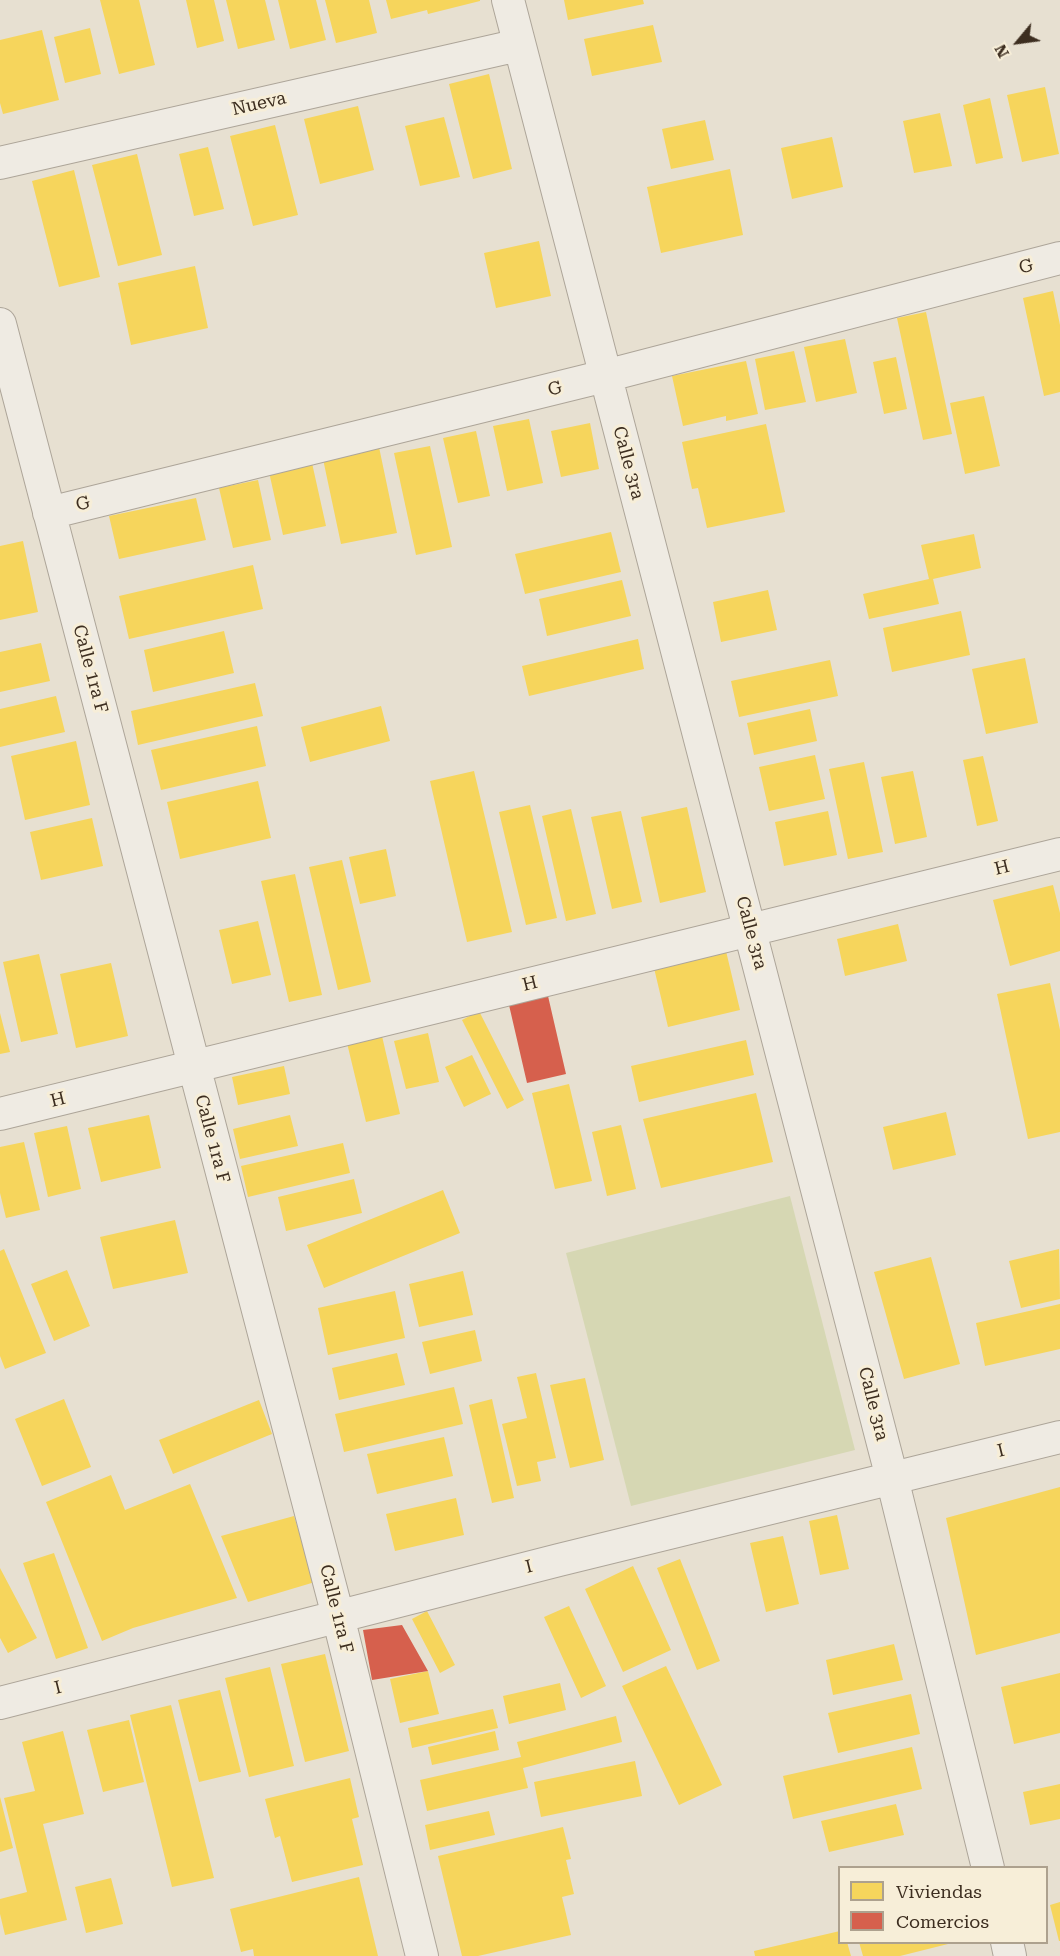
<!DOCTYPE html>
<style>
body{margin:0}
#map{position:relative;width:1060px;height:1956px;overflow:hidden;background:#e7e0d1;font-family:"Roboto Serif",serif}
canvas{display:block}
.legend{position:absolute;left:838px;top:1866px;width:210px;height:78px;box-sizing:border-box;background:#f7eed8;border:2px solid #ada18e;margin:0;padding:8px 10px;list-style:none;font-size:18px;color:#3d2e20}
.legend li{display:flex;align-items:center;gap:12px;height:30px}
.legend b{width:30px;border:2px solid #ada18e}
.north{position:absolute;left:988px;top:12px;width:60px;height:60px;-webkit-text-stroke:4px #f7eed8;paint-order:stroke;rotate:241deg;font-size:16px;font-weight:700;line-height:24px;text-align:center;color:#3d2e20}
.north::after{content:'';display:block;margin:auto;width:21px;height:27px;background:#3d2e20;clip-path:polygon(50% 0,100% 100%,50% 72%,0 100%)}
</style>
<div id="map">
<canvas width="1060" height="1956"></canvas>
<ul class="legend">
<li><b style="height:16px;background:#f6d55c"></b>Viviendas</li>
<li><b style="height:16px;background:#d6604d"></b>Comercios</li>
</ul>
<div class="north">N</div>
</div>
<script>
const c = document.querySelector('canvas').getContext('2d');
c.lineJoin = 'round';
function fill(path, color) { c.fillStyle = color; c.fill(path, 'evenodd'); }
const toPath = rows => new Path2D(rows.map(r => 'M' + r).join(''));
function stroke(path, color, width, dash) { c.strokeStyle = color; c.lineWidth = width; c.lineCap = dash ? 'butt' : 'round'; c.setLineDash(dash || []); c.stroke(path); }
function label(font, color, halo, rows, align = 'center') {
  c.font = font + ' "Roboto Serif",serif'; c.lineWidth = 6; c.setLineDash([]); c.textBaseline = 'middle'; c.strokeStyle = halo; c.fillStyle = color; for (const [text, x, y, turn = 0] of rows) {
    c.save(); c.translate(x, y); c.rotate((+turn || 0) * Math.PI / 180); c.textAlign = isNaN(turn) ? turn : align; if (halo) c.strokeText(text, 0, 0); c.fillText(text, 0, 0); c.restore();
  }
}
fill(toPath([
 [790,1196,855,1450,631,1506,566,1253]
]), '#d6d7b3');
fill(toPath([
 [100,0,139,0,155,65,119,74],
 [186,0,214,0,224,41,197,48],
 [226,0,265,0,275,40,238,49],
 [278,0,316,0,326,40,290,49],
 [325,0,369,0,377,33,336,43],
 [386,0,480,0,480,1,428,14,427,10,391,19],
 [564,0,643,0,644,4,568,20],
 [653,25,662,62,592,76,584,39],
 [90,28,101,74,65,83,54,37],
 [42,30,59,100,3,114,0,103,0,40],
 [489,74,512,169,473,179,449,84],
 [1045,87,1059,154,1022,162,1007,95],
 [990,98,1003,158,976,164,963,105],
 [358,106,374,170,320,184,304,119],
 [940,113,952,166,914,173,903,121],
 [444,117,460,177,420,186,405,126],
 [705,120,714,160,671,169,662,129],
 [275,125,298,215,253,226,230,136],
 [832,137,843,187,792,199,781,148],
 [208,147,224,209,194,216,179,154],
 [137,154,162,255,118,266,92,165],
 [730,169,743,235,661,253,647,187],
 [74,170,100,277,59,287,32,181],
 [539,241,551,296,496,308,484,253],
 [195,266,208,328,131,345,118,283],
 [1053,291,1060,325,1060,392,1044,396,1023,298],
 [926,312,952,434,923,440,897,318],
 [845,339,857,393,816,402,804,347],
 [794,351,806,402,765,410,755,359],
 [896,357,907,409,884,414,873,362],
 [746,361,758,414,726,421,726,416,683,426,672,376],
 [984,396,1000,466,965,474,950,403],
 [529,419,543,483,507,491,493,426],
 [590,423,599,469,561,477,551,431],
 [766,424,785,512,707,528,698,488,692,489,682,442],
 [476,431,490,496,458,503,443,438],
 [430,446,452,547,416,555,394,453],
 [379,447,397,533,341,544,323,459],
 [312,463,326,526,283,535,269,472],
 [258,480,271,540,233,548,219,488],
 [196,498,206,540,119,559,109,516],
 [611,532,621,572,525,594,515,554],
 [974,534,981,568,933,579,939,604,869,619,863,594,929,579,921,545],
 [23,541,38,612,0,620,0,546],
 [253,565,263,609,129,639,119,596],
 [622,580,631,616,547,636,539,599],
 [768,590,777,630,721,642,713,602],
 [961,611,970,655,892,672,883,628],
 [224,631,234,673,153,692,144,650],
 [638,639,644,669,529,696,522,666],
 [41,643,50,681,0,692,0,652],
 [1025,658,1038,723,986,734,972,669],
 [830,660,838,696,739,717,731,681],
 [255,683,263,716,138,745,131,711],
 [56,696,65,732,0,747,0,709],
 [381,706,390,741,310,762,301,727],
 [810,709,817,741,754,755,747,723],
 [257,726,266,766,161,790,151,750],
 [76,741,90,805,25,820,11,756],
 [815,755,825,799,769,811,759,767],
 [983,756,998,821,977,826,963,760],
 [864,762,883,852,848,859,829,769],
 [474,771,512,932,467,942,430,781],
 [913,771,927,837,895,844,881,777],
 [258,781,271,838,180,859,167,802],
 [530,805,557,918,526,925,499,812],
 [687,807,706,892,660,903,641,817],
 [571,809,596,914,566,921,542,816],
 [621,811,642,902,612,909,591,817],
 [828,811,837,855,784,866,775,822],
 [92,818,103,866,41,880,30,832],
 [386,849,396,896,360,904,349,857],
 [342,860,371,982,338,990,309,867],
 [295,874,322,995,289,1002,261,881],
 [1053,885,1060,913,1060,951,1010,966,993,900],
 [258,921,271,975,232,984,219,930],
 [898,924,907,961,845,976,837,939],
 [726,951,740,1010,668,1027,654,968],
 [39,954,58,1034,21,1042,3,962],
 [111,963,128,1036,76,1048,60,974],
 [1050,983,1060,1030,1060,1132,1028,1139,997,994],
 [479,1011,524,1100,507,1109,462,1020],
 [0,1013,10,1052,0,1054],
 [428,1033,439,1082,406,1089,394,1041],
 [382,1036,400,1114,366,1122,347,1043],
 [746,1040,754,1075,639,1102,631,1066],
 [472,1055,491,1094,464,1107,445,1067],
 [284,1066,290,1094,238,1105,232,1077],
 [569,1084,592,1181,555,1189,532,1093],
 [756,1093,773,1162,661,1188,643,1119],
 [946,1112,956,1155,893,1170,883,1127],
 [149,1115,161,1168,101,1182,88,1128],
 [290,1115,298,1146,240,1159,233,1129],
 [621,1125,636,1189,607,1196,592,1132],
 [67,1126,81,1189,48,1197,34,1133],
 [24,1142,40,1210,6,1218,0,1193,0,1147],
 [343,1143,350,1173,248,1197,241,1166],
 [354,1179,362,1213,286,1231,278,1197],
 [443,1190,460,1233,324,1288,307,1245],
 [175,1220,188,1273,113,1289,100,1237],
 [4,1249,46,1353,5,1369,0,1356,0,1251],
 [1059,1249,1060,1299,1021,1308,1009,1261],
 [931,1257,960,1364,904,1379,874,1272],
 [67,1270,90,1326,54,1341,31,1284],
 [463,1271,473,1315,419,1327,409,1284],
 [395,1291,405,1338,328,1355,318,1308],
 [1060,1304,1060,1349,985,1366,976,1323],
 [475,1330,482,1361,430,1374,422,1342],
 [397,1353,405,1385,339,1400,332,1368],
 [536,1373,556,1458,537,1462,541,1481,517,1486,502,1424,527,1418,517,1377],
 [585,1378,604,1460,570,1468,550,1385],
 [454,1387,463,1424,344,1452,335,1414],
 [64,1399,91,1467,42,1486,15,1419],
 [492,1399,514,1498,492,1503,469,1405],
 [259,1400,272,1434,173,1474,159,1440],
 [444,1437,453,1476,377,1494,367,1454],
 [111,1475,125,1510,190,1484,237,1598,133,1628,102,1641,46,1502],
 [1060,1487,1060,1633,976,1655,946,1518],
 [456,1498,464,1535,395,1551,386,1514],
 [837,1515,849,1569,820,1575,809,1521],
 [294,1516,315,1582,248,1602,221,1536],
 [783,1536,799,1604,766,1612,750,1543],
 [54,1553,88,1648,56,1659,23,1563],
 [680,1559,720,1661,697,1670,657,1568],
 [633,1566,671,1650,623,1672,585,1589],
 [0,1568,37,1638,8,1653,0,1638],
 [569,1606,606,1686,581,1698,544,1617],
 [427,1611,455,1665,440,1673,412,1619],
 [894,1644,903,1680,833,1695,826,1660],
 [325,1654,349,1751,305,1762,281,1664],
 [666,1666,722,1785,679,1805,622,1686],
 [270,1667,294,1766,249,1777,225,1678],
 [428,1671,439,1714,400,1723,390,1679],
 [1060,1673,1060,1733,1014,1744,1001,1687],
 [560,1683,566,1710,509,1724,503,1696],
 [220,1690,241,1772,199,1782,178,1700],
 [911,1694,920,1734,838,1753,828,1713],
 [171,1705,214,1878,172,1887,130,1715],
 [493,1709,498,1728,412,1748,408,1728],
 [616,1716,622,1742,523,1768,528,1788,427,1811,420,1780,521,1757,517,1742],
 [129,1720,144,1782,103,1792,87,1730],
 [63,1731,84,1814,43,1824,67,1920,5,1935,0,1914,0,1899,27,1892,4,1798,35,1791,22,1742],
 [495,1731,499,1750,432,1765,428,1747],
 [912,1747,922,1789,793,1819,783,1776],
 [635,1761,642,1796,541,1817,534,1782],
 [350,1778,359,1817,352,1819,363,1865,292,1882,280,1836,275,1838,265,1799],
 [1060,1784,1060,1819,1030,1825,1023,1792],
 [0,1797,13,1848,0,1852],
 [896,1804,904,1835,829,1852,821,1821],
 [489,1811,495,1835,430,1850,425,1825],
 [563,1827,571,1859,566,1860,574,1894,562,1897,571,1935,478,1956,462,1956,438,1856],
 [359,1877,378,1956,254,1956,253,1949,241,1952,230,1909],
 [111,1878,123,1924,86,1933,75,1887],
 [1060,1902,1060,1941,1059,1941,1050,1905],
 [840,1931,840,1942,847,1942,851,1956,755,1956,754,1951],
 [859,1942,952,1942,952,1943,900,1956,863,1956]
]), '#f6d55c');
fill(toPath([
 [548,996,566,1074,527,1083,509,1005],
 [402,1625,428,1671,372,1680,363,1630]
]), '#d6604d');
const minor = toPath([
 [508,0,892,1478,988,1868],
 [0,163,519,45],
 [0,324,338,1616,422,1956],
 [49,513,605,376,1060,258],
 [0,1114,1060,854],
 [0,1703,559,1560,1060,1437],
 [1007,1942,1010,1956]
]);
stroke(minor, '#ada599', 34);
stroke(minor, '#efebe3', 32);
label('18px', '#3d2e20', '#f7eed8', [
 ["Nueva",259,104,-13],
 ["G",1026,267,-15],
 ["G",555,389,-14],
 ["Calle 3ra",628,463,75],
 ["G",83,504,-14],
 ["Calle 1ra F",90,669,75],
 ["H",1002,868,-14],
 ["Calle 3ra",751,933,75],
 ["H",530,984,-14],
 ["H",58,1100,-14],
 ["Calle 1ra F",212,1139,75],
 ["Calle 3ra",873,1404,76],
 ["I",1001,1451,-14],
 ["I",529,1567,-14],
 ["Calle 1ra F",336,1609,76],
 ["I",58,1688,-14]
]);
</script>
